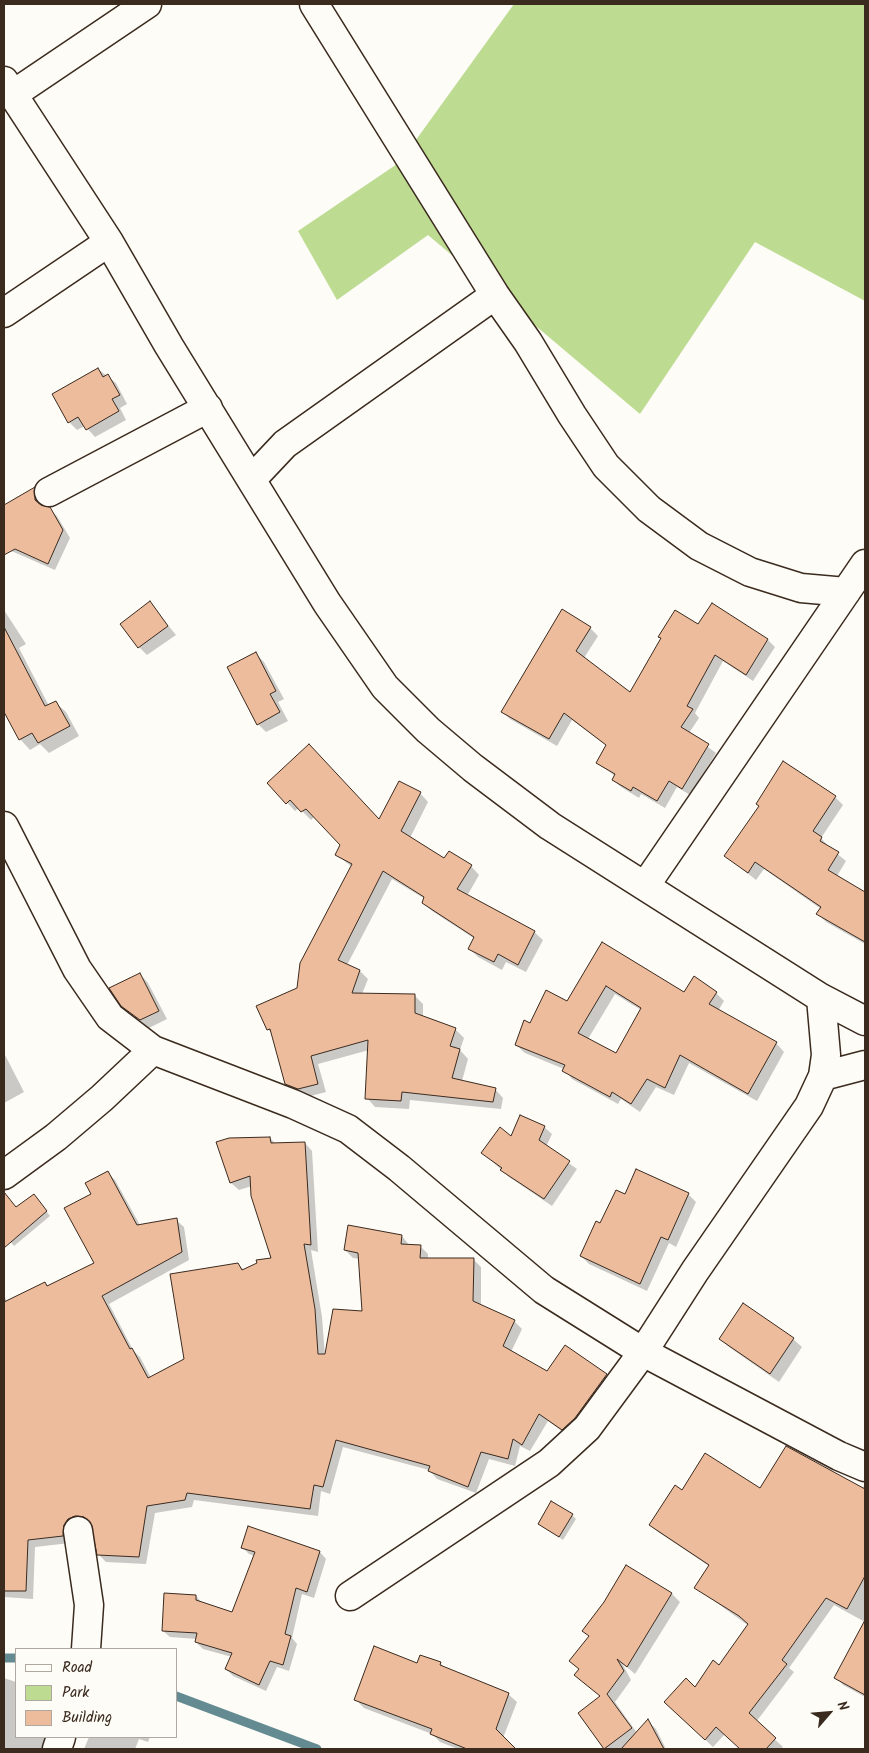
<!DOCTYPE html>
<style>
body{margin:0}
#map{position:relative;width:869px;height:1753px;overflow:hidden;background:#fdfcf7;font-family:Kalam,sans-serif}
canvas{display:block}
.frame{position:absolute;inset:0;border:5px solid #3b2a1e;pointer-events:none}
.legend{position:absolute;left:15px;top:1648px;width:162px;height:90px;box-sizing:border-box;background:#fdfcf7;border:1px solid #afa8a0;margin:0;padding:6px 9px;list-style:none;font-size:15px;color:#3b2a1e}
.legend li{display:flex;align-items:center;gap:10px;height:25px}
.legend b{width:25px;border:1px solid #afa8a0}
.north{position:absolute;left:804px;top:1688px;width:50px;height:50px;-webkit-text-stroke:4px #fdfcf7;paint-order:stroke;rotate:63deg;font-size:14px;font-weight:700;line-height:20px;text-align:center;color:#3b2a1e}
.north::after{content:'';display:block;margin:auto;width:18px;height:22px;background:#3b2a1e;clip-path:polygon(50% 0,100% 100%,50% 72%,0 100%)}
</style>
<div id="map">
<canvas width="869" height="1753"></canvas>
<div class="frame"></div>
<ul class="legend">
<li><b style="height:6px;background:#fdfcf7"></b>Road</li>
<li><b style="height:14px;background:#bedb92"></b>Park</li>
<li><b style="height:14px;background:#edbc9d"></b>Building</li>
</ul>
<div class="north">N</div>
</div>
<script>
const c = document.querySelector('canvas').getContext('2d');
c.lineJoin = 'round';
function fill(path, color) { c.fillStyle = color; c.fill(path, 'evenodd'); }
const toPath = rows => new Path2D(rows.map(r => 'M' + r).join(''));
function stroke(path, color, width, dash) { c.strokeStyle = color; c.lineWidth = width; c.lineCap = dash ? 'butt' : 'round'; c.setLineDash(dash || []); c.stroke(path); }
fill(toPath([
 [514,4,865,4,865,301,755,242,640,414,428,235,337,300,298,231,400,162]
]), '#bedb92');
fill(toPath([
 [98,369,116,383,127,404,120,408,126,420,95,437,85,426,77,430,69,422],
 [34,489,41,496,42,507,49,509,57,516,70,538,55,570,9,550,4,545,4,542,36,526],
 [150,603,176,635,147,655,139,647],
 [712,604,768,640,775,647,753,681,723,661,695,713,699,718,689,733,716,753,690,795,677,787,665,808,641,794,639,798,621,787,613,780,615,776,597,763,607,746,572,720,557,746,510,719,503,712,562,611,590,628,598,636,584,658,630,694,699,626],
 [4,610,26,644,19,648,49,706,55,702,66,712,79,736,49,753,40,744,30,750,20,739,4,709],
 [256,654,264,662,284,699,278,702,288,721,266,732,258,724],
 [268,783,379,821,420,793,428,802,410,838,444,859,471,866,479,875,467,896,534,932,543,940,526,972,506,962,502,970,478,957,470,949,475,939,432,911,423,903,425,899,392,879,347,965,360,971,368,979,362,994,415,996,423,1004,423,1017,456,1030,464,1038,460,1050,468,1059,462,1081,495,1089,503,1098,501,1109,410,1100,409,1109,375,1107,367,1098,369,1050,318,1064,326,1092,307,1097,295,1092,286,1084,273,1035,268,1029,298,989,352,867,337,855,341,845,315,816,311,820,299,808,295,811],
 [835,797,843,805,821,838,829,847,846,861,837,876,865,893,865,944,826,922,818,914,821,909,764,869,756,880,726,856],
 [603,944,684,993,716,993,724,1001,718,1011,776,1043,784,1052,757,1101,689,1063,674,1095,656,1087,640,1112,621,1099,618,1104,572,1079,564,1069,525,1053,516,1045,530,1024,568,1002],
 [615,994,641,1010,617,1054,588,1039],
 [140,974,148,983,167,1019,149,1028,122,1005],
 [4,1053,24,1092,4,1103],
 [544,1127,552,1134,546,1147,577,1169,552,1206,509,1177,483,1153,512,1138],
 [270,1138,276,1144,305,1143,312,1151,318,1252,311,1250,322,1317,325,1356,364,1312,360,1259,353,1258,345,1250,402,1236,409,1245,420,1246,428,1254,428,1259,474,1260,481,1267,481,1305,514,1321,522,1329,511,1352,548,1372,565,1347,614,1383,570,1437,548,1421,530,1451,520,1446,515,1466,489,1459,476,1493,437,1479,429,1470,343,1447,330,1494,321,1491,318,1516,194,1500,192,1507,155,1513,146,1564,106,1562,98,1554,92,1524,83,1523,70,1543,35,1547,33,1599,4,1597,4,1295,7,1302,45,1283,49,1287,95,1263,93,1195,108,1173,115,1180,140,1225,176,1220,184,1227,189,1260,109,1304,133,1350,140,1357,151,1378,186,1359,238,1264,244,1270,273,1259,252,1186,239,1190,231,1183,218,1143],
 [688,1194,696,1202,676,1247,669,1243,647,1291,589,1264,581,1256,601,1225,626,1196],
 [37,1199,50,1216,14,1246,4,1234,4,1213,13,1205,16,1209],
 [720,1339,793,1339,802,1347,779,1382,729,1347],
 [864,1486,865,1622,834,1605,789,1668,794,1672,756,1722,783,1747,780,1749,741,1749,725,1734,713,1747,673,1710,719,1666,749,1626,696,1588,709,1566,658,1532,651,1525,683,1492,862,1488],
 [572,1515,576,1519,563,1540,539,1524],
 [249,1528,320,1552,326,1559,314,1598,302,1594,292,1638,297,1644,289,1671,277,1667,266,1691,233,1676,226,1669,232,1657,203,1649,196,1642,197,1639,170,1637,163,1631,196,1596,203,1604,233,1613,255,1556,249,1554,242,1547],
 [626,1567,672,1594,680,1602,635,1674,622,1663,631,1680,615,1702,637,1733,648,1721,656,1729,666,1749,605,1749,579,1713,601,1697,576,1675,580,1670,571,1661,590,1637,584,1631,605,1602],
 [865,1623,865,1697,843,1685,836,1677],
 [440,1663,446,1669,509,1695,517,1702,503,1738,515,1749,458,1749,440,1742,432,1734,364,1708,356,1700,418,1665],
 [4,1678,16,1682,16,1737,47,1737,43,1749,4,1749],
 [89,1737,150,1737,148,1742,139,1739,135,1749,84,1749]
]), '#0003');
stroke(toPath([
 [4,1658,16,1658],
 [176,1696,317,1749]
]), '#648b91', 9);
const building = toPath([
 [98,368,103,377,108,374,120,395,112,399,119,411,86,430,78,417,68,423,52,394,98,368],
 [35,487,35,500,41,505,50,507,63,530,48,564,15,549,4,555,4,505,35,487],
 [150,601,168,626,138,648,120,624,150,601],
 [712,603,768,639,746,675,715,655,687,706,693,709,681,727,709,744,682,789,669,781,657,801,633,787,631,791,612,780,615,774,596,763,606,745,564,713,549,739,501,712,562,609,591,627,576,651,630,692,661,638,658,637,675,610,698,624,712,603],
 [4,627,45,706,56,701,70,726,38,743,32,733,19,740,4,712,4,627],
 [256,652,276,691,270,694,280,712,257,725,227,667,256,652],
 [309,744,379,819,399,781,421,792,401,831,444,858,449,851,472,865,457,889,535,931,518,965,498,954,494,962,468,949,474,937,422,903,424,897,383,871,338,960,360,970,352,993,415,994,415,1013,456,1028,450,1046,460,1049,452,1078,496,1088,493,1102,402,1092,401,1101,365,1099,368,1040,311,1056,318,1084,298,1089,285,1084,270,1029,267,1030,256,1006,297,988,300,963,352,864,335,855,340,845,306,809,301,812,290,800,286,804,267,783,309,744],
 [783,761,836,796,813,831,822,837,820,841,839,852,828,870,865,892,865,942,816,914,821,907,755,862,748,873,724,856,759,806,756,804,783,761],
 [602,942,684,992,694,976,717,992,709,1004,777,1042,748,1094,680,1055,665,1088,647,1079,631,1104,612,1092,610,1097,562,1071,565,1065,515,1045,524,1020,530,1023,546,990,567,1001,602,942],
 [606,986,641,1008,616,1053,578,1033,606,986],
 [140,973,159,1011,140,1020,121,1006,109,988,140,973],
 [520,1115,545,1126,539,1140,570,1161,544,1199,500,1170,502,1168,481,1153,500,1127,511,1136,520,1115],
 [270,1137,271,1143,305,1142,311,1245,304,1244,315,1309,318,1354,325,1354,333,1309,362,1311,358,1253,344,1250,348,1225,402,1235,401,1244,421,1245,420,1258,474,1258,473,1301,515,1320,503,1346,547,1371,565,1345,607,1374,575,1418,562,1430,539,1414,522,1445,513,1439,508,1459,481,1452,468,1487,428,1471,430,1466,336,1440,323,1487,314,1485,310,1509,187,1493,185,1500,147,1506,139,1557,97,1555,90,1522,84,1517,75,1516,68,1519,64,1525,63,1536,28,1540,26,1591,4,1591,4,1302,45,1282,47,1286,94,1263,64,1208,91,1194,85,1183,108,1171,137,1225,177,1218,182,1252,102,1296,130,1349,132,1348,148,1378,184,1359,170,1274,238,1263,242,1270,257,1263,256,1260,271,1258,251,1196,250,1176,230,1183,216,1142,229,1138,270,1137],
 [636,1169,689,1193,668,1240,661,1237,640,1284,580,1256,596,1221,600,1223,616,1190,625,1194,636,1169],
 [4,1192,16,1207,34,1194,47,1211,4,1248,4,1192],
 [743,1303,794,1338,770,1374,719,1339,743,1303],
 [786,1446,865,1489,865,1576,847,1609,826,1598,782,1660,787,1664,749,1713,776,1738,766,1749,740,1749,716,1727,705,1740,664,1702,686,1678,695,1687,713,1660,719,1665,748,1624,739,1616,694,1588,709,1565,649,1525,675,1485,682,1490,705,1453,760,1488,786,1446],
 [551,1501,573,1514,559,1537,538,1524,551,1501],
 [248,1526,320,1551,307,1592,296,1588,285,1634,291,1636,283,1665,270,1661,259,1685,225,1669,232,1653,195,1642,197,1633,162,1631,164,1593,196,1595,196,1600,232,1612,255,1552,241,1548,248,1526],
 [626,1565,672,1593,627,1667,617,1659,624,1671,607,1694,632,1728,604,1749,578,1713,600,1696,574,1675,579,1669,569,1661,589,1636,582,1631,604,1602,626,1565],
 [865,1620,865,1695,834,1678,865,1620],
 [374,1646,417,1663,420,1655,441,1662,440,1665,509,1693,496,1729,516,1749,467,1749,430,1734,432,1729,354,1700,374,1646],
 [648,1719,664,1749,621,1749,648,1719]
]);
fill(building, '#edbc9d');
stroke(building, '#3b2a1e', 1);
const minor = toPath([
 [314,4,495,295,528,342,572,415,606,466,649,509,699,546,750,572,801,588,846,592],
 [4,81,109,242,169,346,327,603,385,687,428,730,473,768,550,826,821,998,865,1021],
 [12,95,147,4],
 [4,313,109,242],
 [252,479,285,444,495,295],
 [49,492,208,408],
 [4,826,77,969,110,1017,153,1050,293,1104,348,1129,399,1168,544,1290,643,1352,839,1456,865,1467],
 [645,886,865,564],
 [823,1076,865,1065],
 [4,1175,56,1137,102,1098,153,1050],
 [78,1531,89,1605,86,1649],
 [350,1596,549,1463,587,1428,643,1352,695,1271,809,1106,823,1076,826,1055,821,998],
 [57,1749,61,1737]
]);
stroke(minor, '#3b2a1e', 31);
stroke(minor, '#fdfcf7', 28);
</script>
